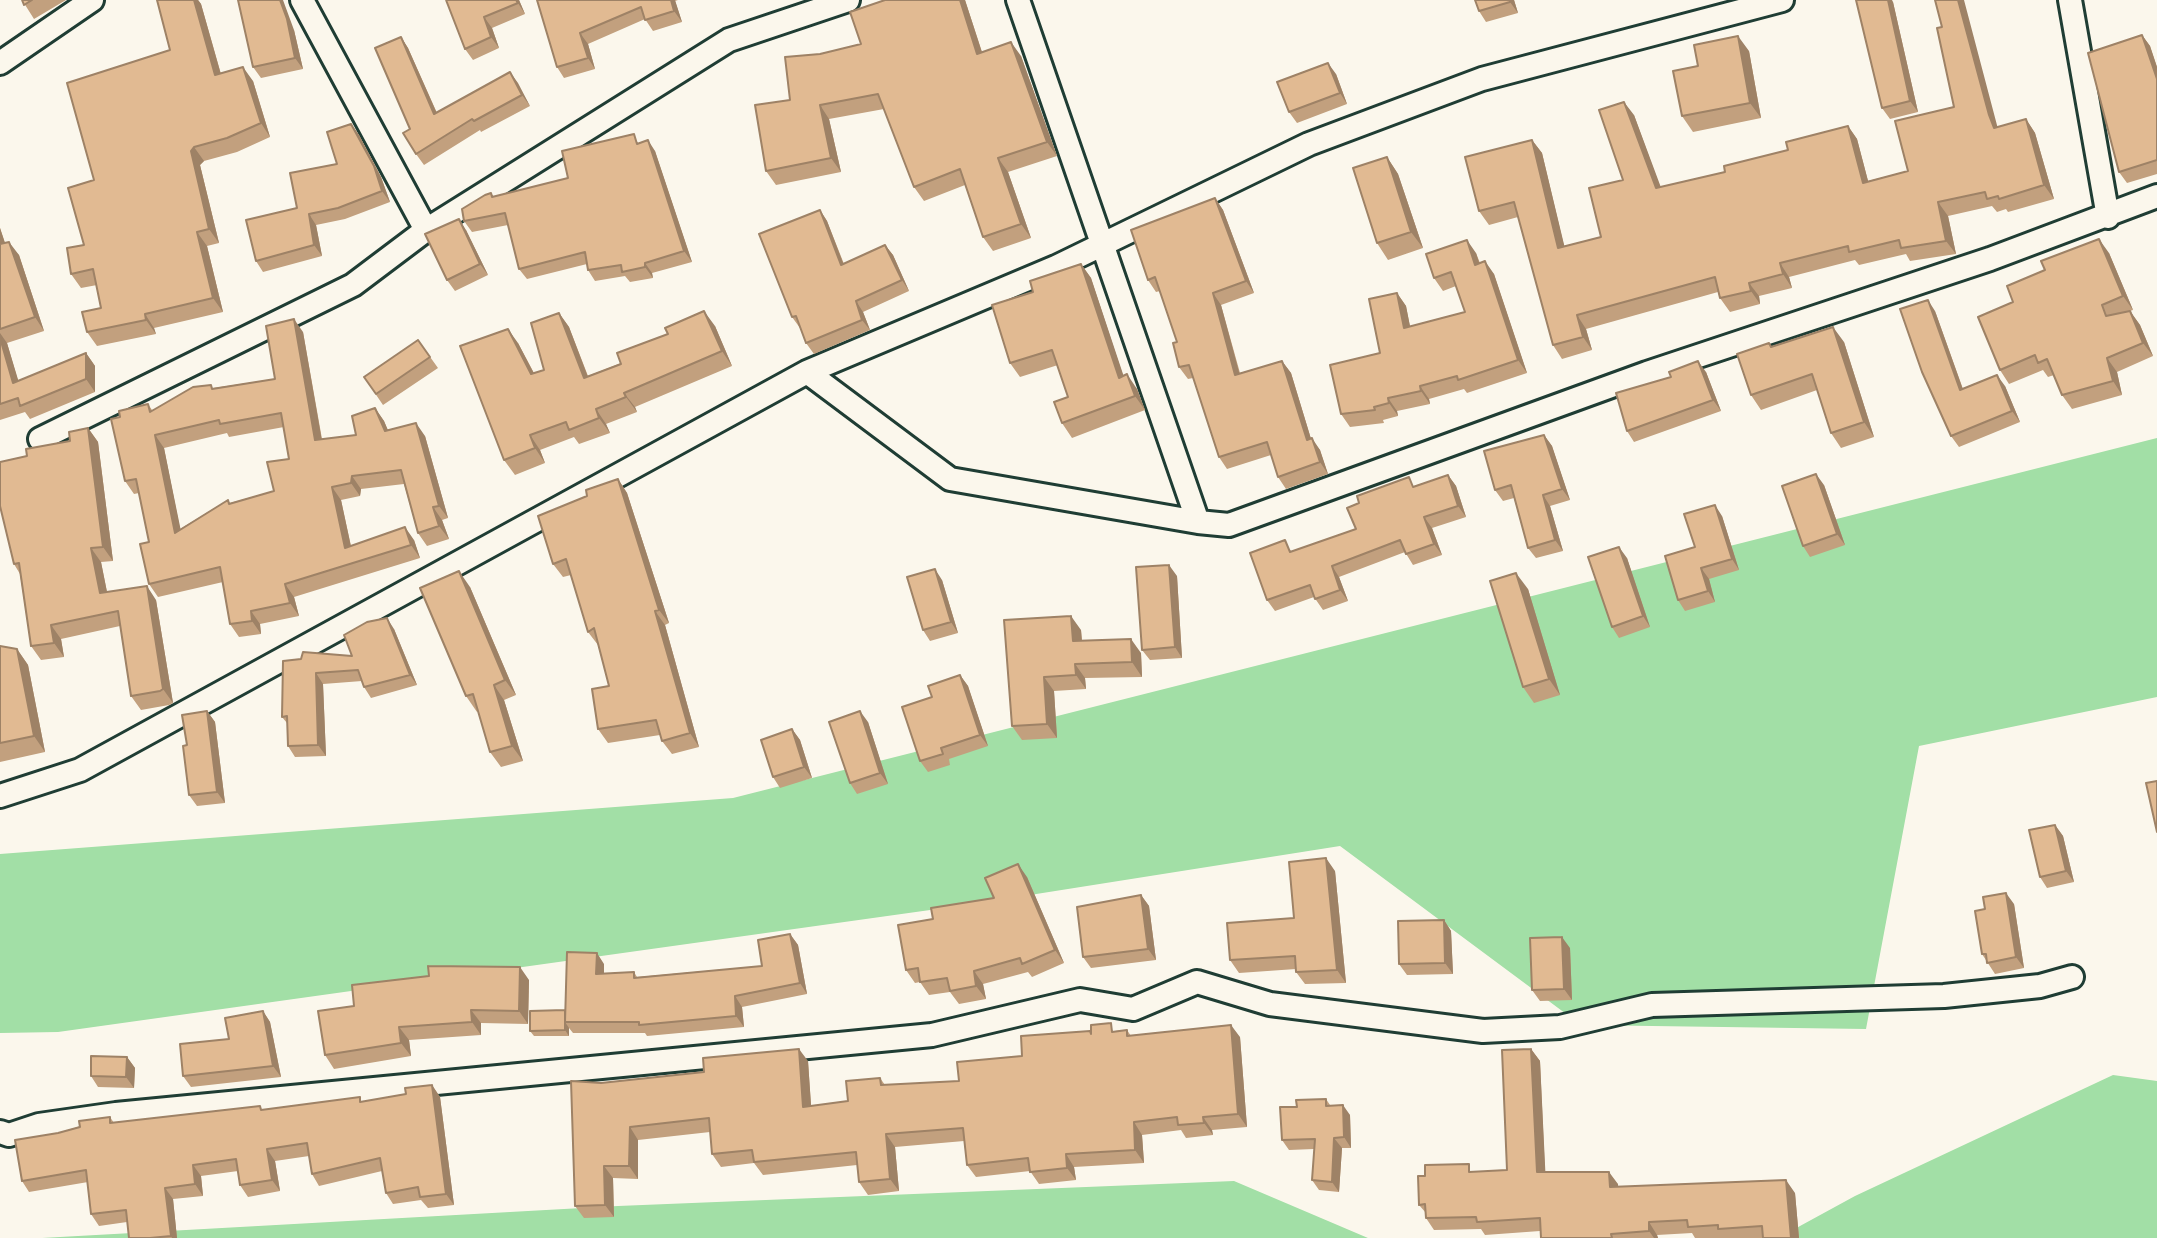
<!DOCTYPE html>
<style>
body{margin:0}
canvas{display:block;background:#fbf7ec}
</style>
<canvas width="2157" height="1238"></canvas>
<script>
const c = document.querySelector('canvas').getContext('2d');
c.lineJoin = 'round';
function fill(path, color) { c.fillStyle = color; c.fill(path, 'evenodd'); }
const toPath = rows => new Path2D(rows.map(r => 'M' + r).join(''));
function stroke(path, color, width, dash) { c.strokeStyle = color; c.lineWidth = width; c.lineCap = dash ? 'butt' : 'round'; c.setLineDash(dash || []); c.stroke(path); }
fill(toPath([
 [2157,438,2157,697,1919,746,1866,1029,1581,1025,1340,846,973,904,58,1032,0,1033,0,854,733,798],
 [2113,1075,2157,1081,2157,1238,1778,1238,1855,1196],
 [1234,1181,1368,1238,42,1238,618,1206]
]), '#a2dfa6');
const minor = toPath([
 [302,0,426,230],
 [1018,0,1198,522],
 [2070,0,2108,217],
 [0,63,92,0],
 [807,372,950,479,1198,522,1229,525,1647,373,1990,259,2157,196],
 [40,439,353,285,426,230,729,40,848,0],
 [0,796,80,770,807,372,1056,267,1309,144,1482,79,1782,0],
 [0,1132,9,1135,39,1125,116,1114,932,1035,1080,1000,1133,1009,1197,982,1270,1004,1483,1031,1560,1027,1652,1005,1944,996,2040,986,2072,977]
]);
stroke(minor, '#1f3d34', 28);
stroke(minor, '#fbf7ec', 22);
fill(toPath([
 [22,0,66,0,34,19],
 [157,0,198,0,201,4,221,74,253,81,270,137,237,152,204,161,200,165,219,243,207,246,223,312,154,328,156,334,97,346,87,332,101,308,97,285,81,288,71,274,84,245,94,180,170,50],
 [446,0,519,0,525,14,492,28,499,48,473,60,465,49],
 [537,0,678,0,675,1,682,22,653,31,645,19,588,44,595,69,564,78,557,67],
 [965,0,982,52,1021,56,1057,156,1008,172,1031,238,993,251,983,237,965,185,924,201,914,187,884,109,829,119,841,172,776,185,766,171,790,100,820,54,861,44],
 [1475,0,1514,0,1518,13,1486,22,1479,11],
 [1893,2,1918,112,1890,119,1882,108],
 [294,30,303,69,261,78,253,67],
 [2142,35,2150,46,2157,67,2157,174,2127,183,2119,172],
 [401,37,408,48,437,113,510,72,530,106,481,132,480,130,424,165,416,154,410,129],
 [1749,51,1761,118,1693,132,1682,116,1698,66],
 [1336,74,1347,104,1297,123,1289,112],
 [1634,115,1660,187,1725,172,1788,150,1848,126,1857,139,1868,181,1908,171,1998,127,2026,119,2035,133,2054,199,2008,212,2006,209,1997,212,1992,206,1948,216,1956,254,1910,261,1906,254,1859,265,1855,260,1789,277,1792,288,1759,296,1760,304,1730,312,1720,298,1718,292,1586,329,1592,350,1562,359,1553,345,1518,217,1489,225,1479,211,1532,140,1542,153,1564,246,1601,237,1623,180],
 [351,124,359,135,381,177,390,202,345,219,316,225,322,256,263,272,256,261,297,208,337,164],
 [641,142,655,151,692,262,652,273,653,278,630,282,625,276,595,281,588,270,587,264,527,279,519,269,508,225,472,232,464,221,491,193,494,197,568,178],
 [1387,157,1398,174,1423,248,1388,260,1377,243],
 [1215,198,1223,210,1254,293,1221,305,1240,373,1282,361,1291,373,1311,439,1320,450,1328,474,1286,489,1278,477,1271,455,1227,469,1219,457,1193,378,1188,379,1179,367,1177,342,1160,291,1156,292,1148,280],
 [820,210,827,221,844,264,885,245,893,255,909,291,863,312,870,330,814,354,806,343,801,328,800,328,792,317],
 [0,228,5,243,19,255,44,331,7,343,18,381,86,353,95,366,95,392,30,419,25,412,0,420],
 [466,230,488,275,455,291,447,280],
 [1476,253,1480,263,1494,274,1527,373,1467,393,1464,389,1429,399,1430,404,1397,411,1398,416,1383,420,1384,423,1350,427,1341,414,1380,353,1397,293,1406,306,1410,327,1465,312,1456,286,1443,291,1434,278],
 [2109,253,2133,310,2130,311,2140,325,2153,356,2117,372,2122,395,2072,409,2062,395,2054,375,2048,377,2043,370,2009,384,2000,370,2013,302],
 [1081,264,1091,278,1123,376,1137,389,1145,410,1072,438,1062,423,1068,397,1058,365,1020,377,1010,363,1033,292],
 [1935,311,1963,389,2005,386,2020,422,1959,447,1951,436],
 [559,313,569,327,588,376,715,326,732,366,635,407,637,412,606,424,610,433,579,444,574,437,540,450,545,463,515,475,504,460,518,343,534,373,544,370],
 [303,332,322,439,356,435,375,408,384,421,388,431,425,436,448,518,442,520,449,539,427,546,418,533,404,484,361,489,360,496,341,500,351,546,414,540,420,558,294,597,299,616,260,624,261,634,239,637,230,624,223,582,158,597,149,584,149,542,139,493,134,494,125,481,148,404,152,410,213,388,275,379],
 [284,427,289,459,274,491,230,503,228,500,180,529,164,448,227,433,229,437],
 [418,340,438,368,383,405,364,377],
 [1844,342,1874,437,1841,448,1831,433,1817,390,1761,410,1751,395,1772,347],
 [1706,372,1721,411,1634,442,1627,431],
 [88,428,98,442,113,561,101,562,107,592,156,600,173,703,169,705,141,710,131,696,120,626,61,639,64,657,41,660,31,646,20,574,14,564,27,456,70,441],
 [1544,435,1552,446,1570,500,1550,506,1563,551,1536,558,1528,548,1514,498,1503,501,1495,490],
 [1448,475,1456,486,1466,517,1432,528,1442,555,1413,565,1405,552,1339,577,1348,601,1323,610,1314,597,1275,611,1267,600,1356,529,1416,486],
 [618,479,627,493,669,623,665,625,699,747,672,754,662,741,660,735,608,743,598,729,609,686,598,645,588,632,571,575,563,577,553,564,587,496],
 [1824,485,1845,545,1810,557,1803,546],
 [1722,516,1739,570,1709,579,1715,602,1685,611,1678,600,1695,547],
 [1627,558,1650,627,1619,638,1612,627],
 [1177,576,1182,658,1150,660,1142,650],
 [942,580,958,633,930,641,923,630],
 [470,587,516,695,504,700,523,761,501,767,490,752,478,711,477,712,466,696],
 [1528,589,1560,695,1534,703,1523,687],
 [1004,620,1081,630,1082,641,1141,653,1142,677,1085,678,1086,689,1054,691,1057,738,1022,740,1012,726],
 [394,629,417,685,371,698,364,687,362,681,323,684,326,756,295,757,288,746,287,723,282,717,301,659,352,656],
 [0,646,17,649,28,665,45,752,0,762],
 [960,675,968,686,988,746,949,759,950,765,928,772,920,761,932,697],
 [207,711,215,722,225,803,197,806,189,795,187,745],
 [868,722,888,784,857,794,850,783],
 [792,729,800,740,812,778,780,788,773,777],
 [2055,825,2063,836,2074,882,2047,888,2040,877],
 [1335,871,1346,983,1305,984,1296,972,1296,969,1239,973,1230,960,1294,918],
 [1027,877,1064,963,1032,977,1028,972,983,984,986,999,959,1004,950,992,929,995,920,982,915,983,906,970,933,919,994,898],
 [1141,895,1149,906,1156,960,1091,968,1083,957],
 [2014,904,2024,968,1995,974,1982,954],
 [1444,920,1451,931,1453,974,1407,975,1399,964],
 [790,934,798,945,807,994,742,1007,744,1027,647,1036,645,1033,573,1033,569,1028,569,1036,534,1036,530,1031,565,1010,604,964,604,974,634,972,637,977,762,966],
 [1570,948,1572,1000,1540,1001,1532,990],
 [529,980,528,1024,481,1023,481,1035,409,1040,411,1056,334,1069,325,1055],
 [263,1011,270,1022,281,1077,191,1087,183,1076],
 [1127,1030,1131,1036,1240,1037,1247,1127,1212,1130,1213,1135,1186,1138,1181,1130,1142,1135,1144,1163,1074,1167,1076,1180,1039,1184,1030,1171,976,1177,967,1165,964,1141,895,1147,899,1191,868,1195,859,1182,857,1165,763,1175,754,1163,721,1167,712,1154,710,1132,638,1140,638,1179,613,1178,614,1217,584,1218,575,1206,601,1083,808,1061,811,1106,848,1101,880,1078,885,1085,959,1081,1022,1056,1091,1033],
 [1531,1049,1540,1061,1545,1172,1618,1184,1618,1186,1795,1193,1799,1238,1695,1238,1692,1233,1657,1235,1658,1238,1541,1238,1540,1231,1485,1235,1481,1229,1434,1230,1426,1218,1426,1213,1419,1205,1425,1176,1507,1170],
 [127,1057,135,1068,134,1088,98,1087,91,1076],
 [432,1085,440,1097,454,1205,428,1208,421,1200,393,1204,386,1193,382,1171,319,1186,312,1174,309,1156,275,1161,280,1191,248,1197,240,1185,238,1171,201,1176,203,1196,173,1199,177,1238,129,1238,127,1222,99,1226,91,1214,88,1182,29,1192,22,1181,58,1133,110,1117,114,1123,363,1102,406,1094],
 [1326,1099,1330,1105,1350,1115,1351,1148,1342,1148,1339,1192,1319,1190,1312,1180,1314,1149,1289,1150,1282,1140,1297,1107]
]), '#c2a07e');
fill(toPath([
 [194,0,198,0,201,4,225,89,215,75],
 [280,0,283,0,294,30,303,69,295,58],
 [516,0,519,0,525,14,518,3],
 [671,0,675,0,682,22,674,11],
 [960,0,965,0,987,68,977,54],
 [1510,0,1514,0,1518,13,1510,2],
 [1888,0,1892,0,1893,2,1918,112,1910,101],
 [1958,0,1964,0,1998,129,1994,128,1989,115],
 [484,17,492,28,499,48,491,37],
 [580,33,588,44,595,69,588,58],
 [2142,35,2150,46,2157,67,2157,79],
 [1738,36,1749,51,1761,118,1750,103],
 [401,37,408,48,442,125,434,114],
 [1011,42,1021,56,1057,156,1047,142],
 [1328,63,1336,74,1347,104,1340,93],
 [243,67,253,81,270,137,261,123],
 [510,72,518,83,530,106,522,95],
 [1624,102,1634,115,1666,201,1656,188],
 [820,105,829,119,841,172,831,158],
 [2026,119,2035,133,2054,199,2044,185],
 [351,124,359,135,381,177,390,202,382,191],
 [1848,126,1857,139,1872,196,1863,183],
 [648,140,655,151,692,262,684,251],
 [1532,140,1542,153,1568,261,1558,248],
 [194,147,204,161,200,165,219,243,209,229,191,151],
 [1387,157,1398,174,1423,248,1411,232],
 [998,158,1008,172,1031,238,1021,224],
 [1215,198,1223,210,1254,293,1246,281],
 [1938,202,1948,216,1956,254,1946,241],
 [820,210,827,221,848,276,841,265],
 [309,214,316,225,322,256,314,245],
 [459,219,466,230,488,275,480,264],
 [0,228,10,258,0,244],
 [197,232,207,246,223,312,213,298],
 [2099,239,2109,253,2133,310,2123,296],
 [1467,240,1476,253,1484,278,1475,265],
 [9,242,19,255,44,331,35,317],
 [885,245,893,255,909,291,902,280],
 [1485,261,1494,274,1527,373,1518,360],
 [645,263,652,273,653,278,645,267],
 [1780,263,1789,277,1792,288,1783,274],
 [1081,264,1091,278,1129,392,1119,378],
 [1749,283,1759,296,1760,304,1751,291],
 [1213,293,1221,305,1243,387,1235,375],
 [1397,293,1406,306,1413,341,1404,328],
 [1928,300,1935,311,1967,401,1960,390],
 [856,301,863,312,870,330,862,320],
 [704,311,715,326,732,366,722,351],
 [2130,311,2140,325,2153,356,2143,343],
 [559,313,569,327,594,393,584,378],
 [145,314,154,328,156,334,146,320],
 [1577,315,1586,329,1592,350,1583,337],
 [294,319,303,332,324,453,315,440],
 [1833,327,1844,342,1874,437,1864,422],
 [508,329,518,343,542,389,531,374],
 [0,333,7,343,23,396,13,383,0,338],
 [86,353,95,366,95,392,86,379],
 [2107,358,2117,372,2122,395,2113,381],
 [1282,361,1291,373,1315,452,1307,440],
 [1698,361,1706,372,1721,411,1713,400],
 [1127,374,1137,389,1145,410,1135,396],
 [1997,375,2005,386,2020,422,2012,411],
 [1420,386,1429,399,1430,404,1421,391],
 [624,393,635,407,637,412,626,397],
 [1388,398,1397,411,1398,416,1389,403],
 [375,408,384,421,394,444,385,431],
 [596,409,606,424,610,433,599,418],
 [416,423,425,436,448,518,439,506],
 [88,428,98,442,113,561,103,547],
 [155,435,164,448,184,546,175,533],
 [530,435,540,450,545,463,535,448],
 [1544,435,1552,446,1570,500,1562,489],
 [1312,438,1320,450,1328,474,1320,462],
 [1816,474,1824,485,1845,545,1837,534],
 [1448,475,1456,486,1466,517,1458,506],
 [352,476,361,489,360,496,351,483],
 [618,479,627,493,669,623,659,610],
 [332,487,341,500,354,561,345,548],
 [1543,495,1550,506,1563,551,1555,540],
 [1715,505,1722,516,1739,570,1732,559],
 [433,507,442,520,449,539,439,526],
 [1424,517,1432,528,1442,555,1434,544],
 [405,527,414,540,420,558,411,545],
 [1619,547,1627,558,1650,627,1643,616],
 [91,548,101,562,110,607,100,593],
 [1169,565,1177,576,1182,658,1175,647],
 [1332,566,1339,577,1348,601,1340,590],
 [1701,568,1709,579,1715,602,1708,591],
 [935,569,942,580,958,633,951,622],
 [459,571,470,587,516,695,505,680],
 [1516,573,1528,589,1560,695,1549,679],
 [285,584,294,597,299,616,290,603],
 [147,586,156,600,173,703,163,689],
 [251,611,260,624,261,634,252,621],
 [655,611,665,625,699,747,690,733],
 [1071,616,1081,630,1083,655,1073,641],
 [387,618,394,629,417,685,410,675],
 [51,625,61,639,64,657,54,643],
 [1131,639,1141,653,1142,677,1132,662],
 [17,649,28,665,45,752,34,736],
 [1075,664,1085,678,1086,689,1076,675],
 [316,673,323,684,326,756,318,745],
 [960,675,968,686,988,746,980,735],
 [1044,677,1054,691,1057,738,1047,724],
 [494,685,504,700,523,761,512,746],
 [207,711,215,722,225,803,217,792],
 [860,711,868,722,888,784,880,773],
 [792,729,800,740,812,778,804,767],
 [2055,825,2063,836,2074,882,2066,871],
 [1326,858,1335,871,1346,983,1337,970],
 [1018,864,1027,877,1064,963,1055,950],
 [2006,893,2014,904,2024,968,2016,957],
 [1141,895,1149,906,1156,960,1148,949],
 [1444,920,1451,931,1453,974,1445,963],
 [790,934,798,945,807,994,800,983],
 [1562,937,1570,948,1572,1000,1564,989],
 [597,953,604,964,604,985,596,974],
 [520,967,529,980,528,1024,519,1011],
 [974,971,983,984,986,999,976,986],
 [735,996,742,1007,744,1027,736,1016],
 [471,1010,481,1023,481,1035,472,1022],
 [263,1011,270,1022,281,1077,273,1066],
 [565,1022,569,1028,569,1036,565,1030],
 [1231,1025,1240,1037,1247,1127,1238,1114],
 [399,1027,409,1040,411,1056,401,1043],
 [799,1049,808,1061,812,1119,803,1107],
 [1531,1049,1540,1061,1546,1185,1537,1172],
 [127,1057,135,1068,134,1088,126,1077],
 [432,1085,440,1097,454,1205,446,1194],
 [1343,1105,1350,1115,1351,1148,1344,1137],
 [1203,1117,1212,1130,1213,1135,1204,1123],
 [1134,1122,1142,1135,1144,1163,1135,1150],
 [630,1127,638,1140,638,1179,629,1166],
 [886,1134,895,1147,899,1191,890,1179],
 [1334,1138,1342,1148,1339,1192,1332,1182],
 [267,1149,275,1161,280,1191,272,1180],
 [1066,1154,1074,1167,1076,1180,1067,1168],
 [193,1165,201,1176,203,1196,195,1184],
 [604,1166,613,1178,614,1217,605,1205],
 [1609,1172,1618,1184,1619,1199,1610,1187],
 [1786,1180,1795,1193,1799,1238,1791,1238],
 [165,1188,173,1199,177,1238,172,1238,171,1236],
 [1649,1222,1657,1235,1658,1238,1654,1238,1649,1231]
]), '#9e8266');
const building = toPath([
 [22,0,32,0,24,5,22,0],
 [157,0,194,0,215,75,243,67,261,123,227,138,194,147,191,151,209,229,197,232,213,298,145,314,146,320,87,332,82,312,101,308,93,269,71,274,67,248,84,245,68,188,94,180,67,83,170,50,157,0],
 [238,0,280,0,287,19,295,58,253,67,238,0],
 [446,0,516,0,518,3,484,17,491,37,465,49,446,0],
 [537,0,671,0,674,11,645,20,641,7,580,33,588,58,557,67,537,0],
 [885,0,960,0,977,54,1011,42,1047,142,998,158,1021,224,983,237,960,169,914,187,878,94,820,105,831,158,766,171,755,105,790,100,785,57,820,54,861,44,850,12,885,0],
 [1475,0,1510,0,1510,2,1479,11,1475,0],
 [1856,0,1888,0,1910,101,1882,108,1856,0],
 [1935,0,1958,0,1989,115,1994,128,2026,119,2044,185,1999,199,1998,196,1987,199,1985,192,1938,202,1946,241,1901,248,1899,240,1849,252,1848,246,1780,263,1783,274,1749,283,1751,291,1720,298,1715,277,1577,315,1583,337,1553,345,1514,202,1479,211,1465,157,1532,140,1558,248,1601,237,1589,188,1623,180,1599,110,1624,102,1656,188,1725,172,1724,166,1788,150,1786,142,1848,126,1863,183,1908,171,1895,121,1954,107,1937,28,1942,27,1935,0],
 [2142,35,2157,79,2157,160,2119,172,2088,53,2142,35],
 [1738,36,1750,103,1682,116,1673,71,1698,66,1694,45,1738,36],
 [401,37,434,114,510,72,522,95,474,121,472,119,416,154,403,133,410,129,375,48,401,37],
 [1328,63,1340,93,1289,112,1277,82,1328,63],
 [351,124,374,166,382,191,338,208,309,214,314,245,256,261,246,220,297,208,290,173,337,164,327,132,351,124],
 [634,134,637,144,648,140,684,251,645,263,645,267,622,272,621,265,588,270,585,252,519,269,505,213,464,221,462,209,485,195,491,193,492,197,568,178,562,151,634,134],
 [1387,157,1411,232,1377,243,1353,168,1387,157],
 [1215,198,1246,281,1213,293,1235,375,1282,361,1307,440,1312,438,1320,462,1278,477,1267,442,1219,457,1189,365,1179,367,1173,343,1177,342,1155,277,1148,280,1131,230,1215,198],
 [820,210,841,265,885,245,902,280,856,301,862,320,806,343,796,316,792,317,759,234,820,210],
 [459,219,480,264,447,280,425,234,459,219],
 [2099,239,2123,296,2102,305,2106,316,2130,311,2143,343,2107,358,2113,381,2062,395,2047,359,2038,363,2035,355,2000,370,1978,317,2013,302,2007,286,2045,270,2041,261,2099,239],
 [1467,240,1475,265,1485,261,1518,360,1458,380,1457,376,1420,386,1421,391,1388,398,1389,403,1374,407,1375,410,1341,414,1330,365,1380,353,1369,299,1397,293,1404,328,1465,312,1451,272,1434,278,1426,254,1467,240],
 [9,242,35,317,0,329,0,244,9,242],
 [1081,264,1119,378,1127,374,1135,396,1062,423,1054,402,1068,397,1052,350,1010,363,992,305,1033,292,1030,281,1081,264],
 [1928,300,1960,390,1997,375,2012,411,1951,436,1922,372,1900,309,1928,300],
 [704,311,722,351,624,393,626,397,596,409,599,418,569,430,566,422,530,435,535,448,504,460,460,346,508,329,531,374,544,370,531,323,559,313,584,378,621,364,617,353,668,334,665,328,704,311],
 [294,319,315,440,356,435,352,416,375,408,385,431,416,423,439,506,433,507,439,526,418,533,401,470,352,476,351,483,332,487,345,548,405,527,411,545,285,584,290,603,251,611,252,621,230,624,220,567,149,584,140,544,149,542,136,479,125,481,111,419,120,417,119,411,148,404,150,412,193,387,211,385,212,389,275,379,266,326,294,319],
 [281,413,289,459,267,462,274,491,229,504,228,500,175,533,155,435,219,420,220,424,281,413],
 [1833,327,1864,422,1831,433,1812,374,1751,395,1737,354,1769,343,1771,347,1833,327],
 [0,338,13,383,86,353,86,379,20,406,18,398,0,404,0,338],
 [418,340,430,357,376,394,364,377,418,340],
 [1698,361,1713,400,1627,431,1616,393,1671,377,1669,372,1698,361],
 [88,428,103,547,91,548,100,593,147,586,163,689,160,691,131,696,118,611,51,625,54,643,31,646,19,563,14,564,0,506,0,462,27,456,26,449,70,441,69,432,88,428],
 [1544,435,1562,489,1543,495,1555,540,1528,548,1511,485,1495,490,1484,451,1544,435],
 [1816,474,1837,534,1803,546,1782,486,1816,474],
 [1448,475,1458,506,1424,517,1434,544,1406,554,1400,540,1332,566,1340,590,1315,599,1310,585,1267,600,1250,553,1285,540,1290,552,1356,529,1347,508,1359,503,1357,496,1409,477,1413,487,1448,475],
 [618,479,659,610,655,611,690,733,662,741,656,720,598,729,592,689,609,686,594,628,588,632,566,559,553,564,538,516,587,496,586,490,618,479],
 [1715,505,1732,559,1701,568,1708,591,1678,600,1665,556,1695,547,1684,514,1715,505],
 [1619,547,1643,616,1612,627,1588,557,1619,547],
 [1169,565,1175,647,1142,650,1136,567,1169,565],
 [935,569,951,622,923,630,907,577,935,569],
 [459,571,505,680,494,685,512,746,490,752,473,694,466,696,420,588,459,571],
 [1516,573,1549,679,1523,687,1490,581,1516,573],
 [1071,616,1073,641,1131,639,1132,662,1075,664,1076,675,1044,677,1047,724,1012,726,1004,620,1071,616],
 [387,618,410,675,364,687,358,670,316,673,318,745,288,746,287,716,282,717,283,661,301,659,303,652,352,656,344,635,367,622,387,618],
 [0,646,17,649,34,736,0,743,0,646],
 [960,675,980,735,941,748,943,754,920,761,902,707,932,697,928,686,960,675],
 [207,711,217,792,189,795,183,746,187,745,182,715,207,711],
 [860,711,880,773,850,783,829,722,860,711],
 [792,729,804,767,773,777,761,740,792,729],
 [2157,781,2157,832,2146,783,2157,781],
 [2055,825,2066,871,2040,877,2029,830,2055,825],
 [1326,858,1337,970,1296,972,1295,956,1230,960,1227,923,1294,918,1289,862,1326,858],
 [1018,864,1055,950,1022,964,1020,958,974,971,976,986,950,991,947,978,920,982,918,968,906,970,898,925,933,919,931,908,994,898,985,878,1018,864],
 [2006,893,2016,957,1987,963,1986,954,1982,954,1975,911,1985,909,1983,897,2006,893],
 [1141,895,1148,949,1083,957,1077,907,1141,895],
 [1444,920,1445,963,1399,964,1398,921,1444,920],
 [790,934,800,983,735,996,736,1016,639,1025,639,1022,565,1022,567,952,597,953,596,974,634,972,634,978,762,966,758,940,790,934],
 [1562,937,1564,989,1532,990,1530,938,1562,937],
 [428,966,520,967,519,1011,471,1010,472,1022,399,1027,401,1043,325,1055,318,1011,354,1006,352,985,429,976,428,966],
 [565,1010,565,1030,530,1031,530,1011,565,1010],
 [263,1011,273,1066,183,1076,180,1044,229,1039,225,1018,263,1011],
 [1111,1023,1112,1032,1127,1030,1127,1036,1231,1025,1238,1114,1203,1117,1204,1123,1178,1125,1177,1117,1134,1122,1135,1150,1066,1154,1067,1168,1030,1172,1028,1158,967,1165,963,1128,886,1134,890,1179,859,1182,856,1152,754,1162,752,1150,712,1154,709,1118,630,1127,629,1166,604,1166,605,1205,575,1206,571,1081,601,1083,704,1072,703,1058,799,1049,803,1107,848,1101,846,1081,880,1078,881,1085,959,1081,957,1062,1022,1056,1021,1036,1090,1031,1091,1034,1091,1025,1111,1023],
 [1531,1049,1537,1172,1609,1172,1610,1187,1786,1180,1791,1238,1763,1238,1762,1226,1718,1229,1718,1225,1688,1227,1687,1220,1649,1222,1649,1231,1611,1234,1612,1238,1541,1238,1540,1218,1477,1222,1476,1217,1426,1218,1425,1204,1419,1205,1418,1176,1425,1176,1425,1165,1469,1164,1469,1172,1507,1170,1502,1050,1531,1049],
 [91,1056,127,1057,126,1077,91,1076,91,1056],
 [432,1085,446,1194,420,1197,418,1187,386,1193,380,1158,312,1174,307,1143,267,1149,272,1180,240,1185,236,1159,193,1165,195,1184,165,1188,171,1236,150,1238,129,1238,126,1210,91,1214,86,1170,22,1181,15,1140,58,1133,80,1127,79,1121,110,1117,110,1123,260,1106,261,1110,360,1097,360,1102,406,1094,405,1088,432,1085],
 [1326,1099,1326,1106,1343,1105,1344,1137,1334,1138,1332,1182,1312,1180,1315,1139,1282,1140,1280,1107,1297,1107,1296,1100,1326,1099]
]);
fill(building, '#e1ba92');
stroke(building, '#9e8266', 2);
</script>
